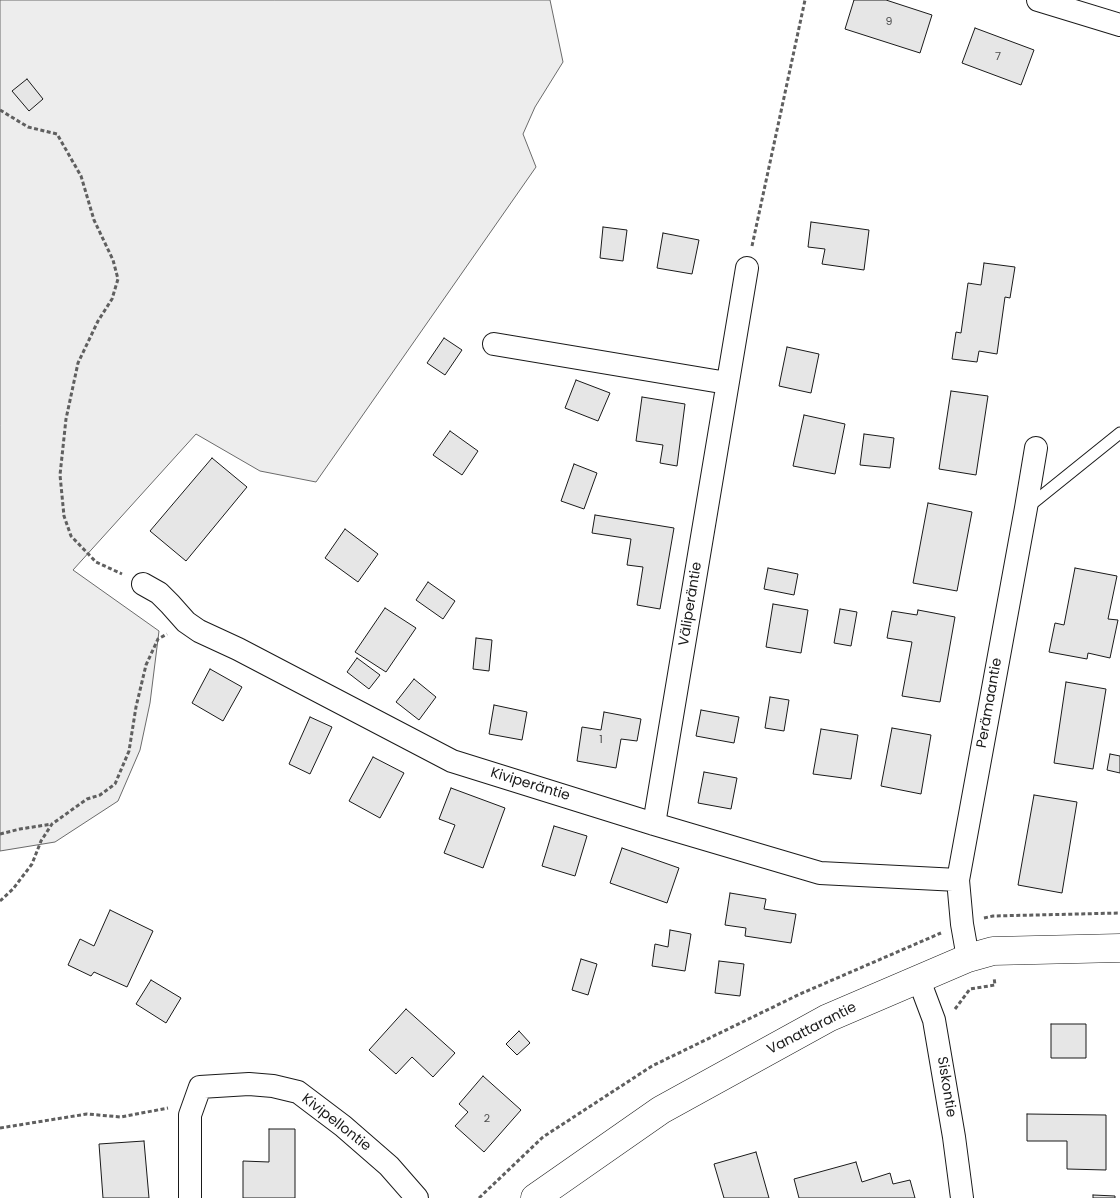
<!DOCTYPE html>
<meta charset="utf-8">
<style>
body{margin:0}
canvas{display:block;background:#fff}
</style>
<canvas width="1120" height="1198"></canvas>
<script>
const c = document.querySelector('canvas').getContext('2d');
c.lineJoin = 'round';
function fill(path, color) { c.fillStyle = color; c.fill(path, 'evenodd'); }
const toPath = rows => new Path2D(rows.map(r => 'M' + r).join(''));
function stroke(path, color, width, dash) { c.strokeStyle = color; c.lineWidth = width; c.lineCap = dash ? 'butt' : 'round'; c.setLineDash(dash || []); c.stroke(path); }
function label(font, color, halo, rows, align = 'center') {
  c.font = font + ' Poppins,sans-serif'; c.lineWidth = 4; c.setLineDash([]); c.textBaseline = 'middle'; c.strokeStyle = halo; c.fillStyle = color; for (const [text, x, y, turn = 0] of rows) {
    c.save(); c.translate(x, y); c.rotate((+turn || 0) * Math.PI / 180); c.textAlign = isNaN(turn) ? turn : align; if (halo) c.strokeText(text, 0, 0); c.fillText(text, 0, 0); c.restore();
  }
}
const built = toPath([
 [0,0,550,0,563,62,535,107,523,134,536,167,316,482,260,471,196,434,73,570,159,631,150,703,140,750,118,801,55,842,0,851,0,0]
]);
fill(built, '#ededed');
stroke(built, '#6a6a6a', 1);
const building = toPath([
 [854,0,886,0,932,15,920,53,845,29,854,0],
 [975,28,1034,50,1021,85,962,63,975,28],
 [27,79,43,99,29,111,12,91,27,79],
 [811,222,869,230,864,270,822,264,825,249,808,247,811,222],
 [603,227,627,230,623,261,600,258,603,227],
 [663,233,699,240,692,274,657,268,663,233],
 [984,263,1015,267,1010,298,1005,297,997,354,979,351,977,362,952,359,956,332,961,333,968,283,981,285,984,263],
 [444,338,462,350,445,375,427,363,444,338],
 [787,347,819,354,811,393,779,386,787,347],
 [576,380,610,393,598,421,565,408,576,380],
 [951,391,988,396,976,475,939,469,951,391],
 [642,397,685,404,677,466,660,463,663,445,636,441,642,397],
 [804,415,845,424,835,474,793,466,804,415],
 [450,431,478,451,462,475,433,455,450,431],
 [864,434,894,438,890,468,860,465,864,434],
 [212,458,247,487,186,561,150,531,212,458],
 [574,464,597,473,584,509,561,501,574,464],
 [928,503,972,512,957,591,913,583,928,503],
 [595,515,674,528,660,609,637,605,643,567,627,565,631,539,592,533,595,515],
 [345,529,378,554,358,582,325,558,345,529],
 [768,568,798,574,794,595,764,589,768,568],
 [1075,568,1117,576,1108,619,1118,620,1110,658,1088,653,1087,659,1049,652,1055,623,1064,625,1075,568],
 [428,582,455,601,443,619,416,600,428,582],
 [773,604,808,610,801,653,766,647,773,604],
 [385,608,416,628,386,672,355,652,385,608],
 [840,609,857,612,851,646,834,643,840,609],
 [918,610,955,617,940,702,902,696,912,642,887,638,892,611,917,615,918,610],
 [476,638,492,640,489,671,473,669,476,638],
 [357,658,380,675,369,689,347,672,357,658],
 [210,669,242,687,223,721,192,703,210,669],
 [414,679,436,697,419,720,396,702,414,679],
 [1066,682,1106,689,1093,769,1054,763,1066,682],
 [770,697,789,700,784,731,765,728,770,697],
 [494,705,527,712,522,740,489,734,494,705],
 [701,710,739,717,734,743,696,736,701,710],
 [604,712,641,719,637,741,621,739,616,768,577,761,582,727,601,730,604,712],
 [310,717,332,727,310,774,289,764,310,717],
 [892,728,931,735,921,794,881,786,892,728],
 [821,729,858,735,851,779,813,774,821,729],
 [1110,754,1120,756,1120,773,1107,770,1110,754],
 [373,757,404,773,380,818,349,801,373,757],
 [704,772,737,778,731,809,698,803,704,772],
 [451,788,505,808,483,868,444,853,455,825,439,819,451,788],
 [1034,795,1077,802,1062,893,1018,885,1034,795],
 [554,826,587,836,575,876,542,866,554,826],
 [622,848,679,868,667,903,610,883,622,848],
 [730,893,766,899,764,909,796,914,791,943,745,936,746,928,725,925,730,893],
 [110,910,153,931,127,987,94,972,91,976,68,965,80,939,94,946,110,910],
 [670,930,691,934,685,971,652,966,655,944,668,947,670,930],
 [581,959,597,964,588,995,572,990,581,959],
 [719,961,744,964,740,996,715,993,719,961],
 [151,980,181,998,166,1023,136,1004,151,980],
 [406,1009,455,1053,433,1077,412,1057,396,1074,369,1050,406,1009],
 [1051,1024,1086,1024,1086,1058,1051,1058,1051,1024],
 [519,1031,530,1043,517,1055,506,1044,519,1031],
 [483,1076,521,1110,484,1152,455,1126,468,1112,459,1104,483,1076],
 [1027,1114,1106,1115,1106,1170,1067,1169,1067,1141,1027,1141,1027,1114],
 [269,1129,295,1129,295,1198,243,1198,243,1161,269,1162,269,1129],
 [144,1141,149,1198,103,1198,99,1144,144,1141],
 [756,1152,769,1198,724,1198,714,1164,756,1152],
 [856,1162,862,1182,890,1173,893,1184,910,1180,915,1198,799,1198,794,1179,856,1162],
 [1093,1195,1115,1196,1115,1198,1093,1198,1093,1195]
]);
fill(building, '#e6e6e6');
stroke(building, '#1a1a1a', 1);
const lane = toPath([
 [1028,507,1120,433]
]);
const street = toPath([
 [1038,0,1120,25],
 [494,344,727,383],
 [143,584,159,593,170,604,186,622,199,631,238,649,452,761,654,824,820,873,958,880],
 [654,824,747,268],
 [968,958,962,924,958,880,1026,508,1036,448],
 [919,980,934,1020,954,1137,962,1198],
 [190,1198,190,1115,200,1087,249,1084,273,1086,298,1092,343,1126,389,1166,417,1198]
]);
const secondary = toPath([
 [535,1198,661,1110,828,1018,968,958,993,951,1120,948]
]);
stroke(lane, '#1a1a1a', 13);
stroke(street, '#1a1a1a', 24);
stroke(secondary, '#1a1a1a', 29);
stroke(toPath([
 [0,110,28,127,57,134,81,176,94,220,113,260,118,279,112,299,98,321,78,363,66,419,60,475,64,516,71,536,96,562,122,574],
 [752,246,805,0],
 [0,834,20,829,52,824],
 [0,901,13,889,32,864,41,841,52,824,87,799,100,795,115,784,129,751,136,707,146,665,158,639,167,634],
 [984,918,993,916,1120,913],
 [955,1009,970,989,995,985,994,977],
 [0,1128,87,1114,121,1117,168,1108],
 [479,1198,543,1137,652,1066,800,994,941,933]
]), '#5f5f5f', 3, [4, 2.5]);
stroke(lane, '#fff', 11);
stroke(street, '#fff', 22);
stroke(secondary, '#fff', 28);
label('11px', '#4d4d4d', null, [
 ["9",889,22],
 ["7",998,57],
 ["1",601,740],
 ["2",487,1119]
]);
label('14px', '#1a1a1a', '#fff', [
 ["Väliperäntie",691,604,-81],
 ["Perämaantie",990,703,-80],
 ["Kiviperäntie",530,785,17],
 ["Vanattarantie",812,1029,-27],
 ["Siskontie",946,1087,81],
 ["Kivipellontie",336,1123,38]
]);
</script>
